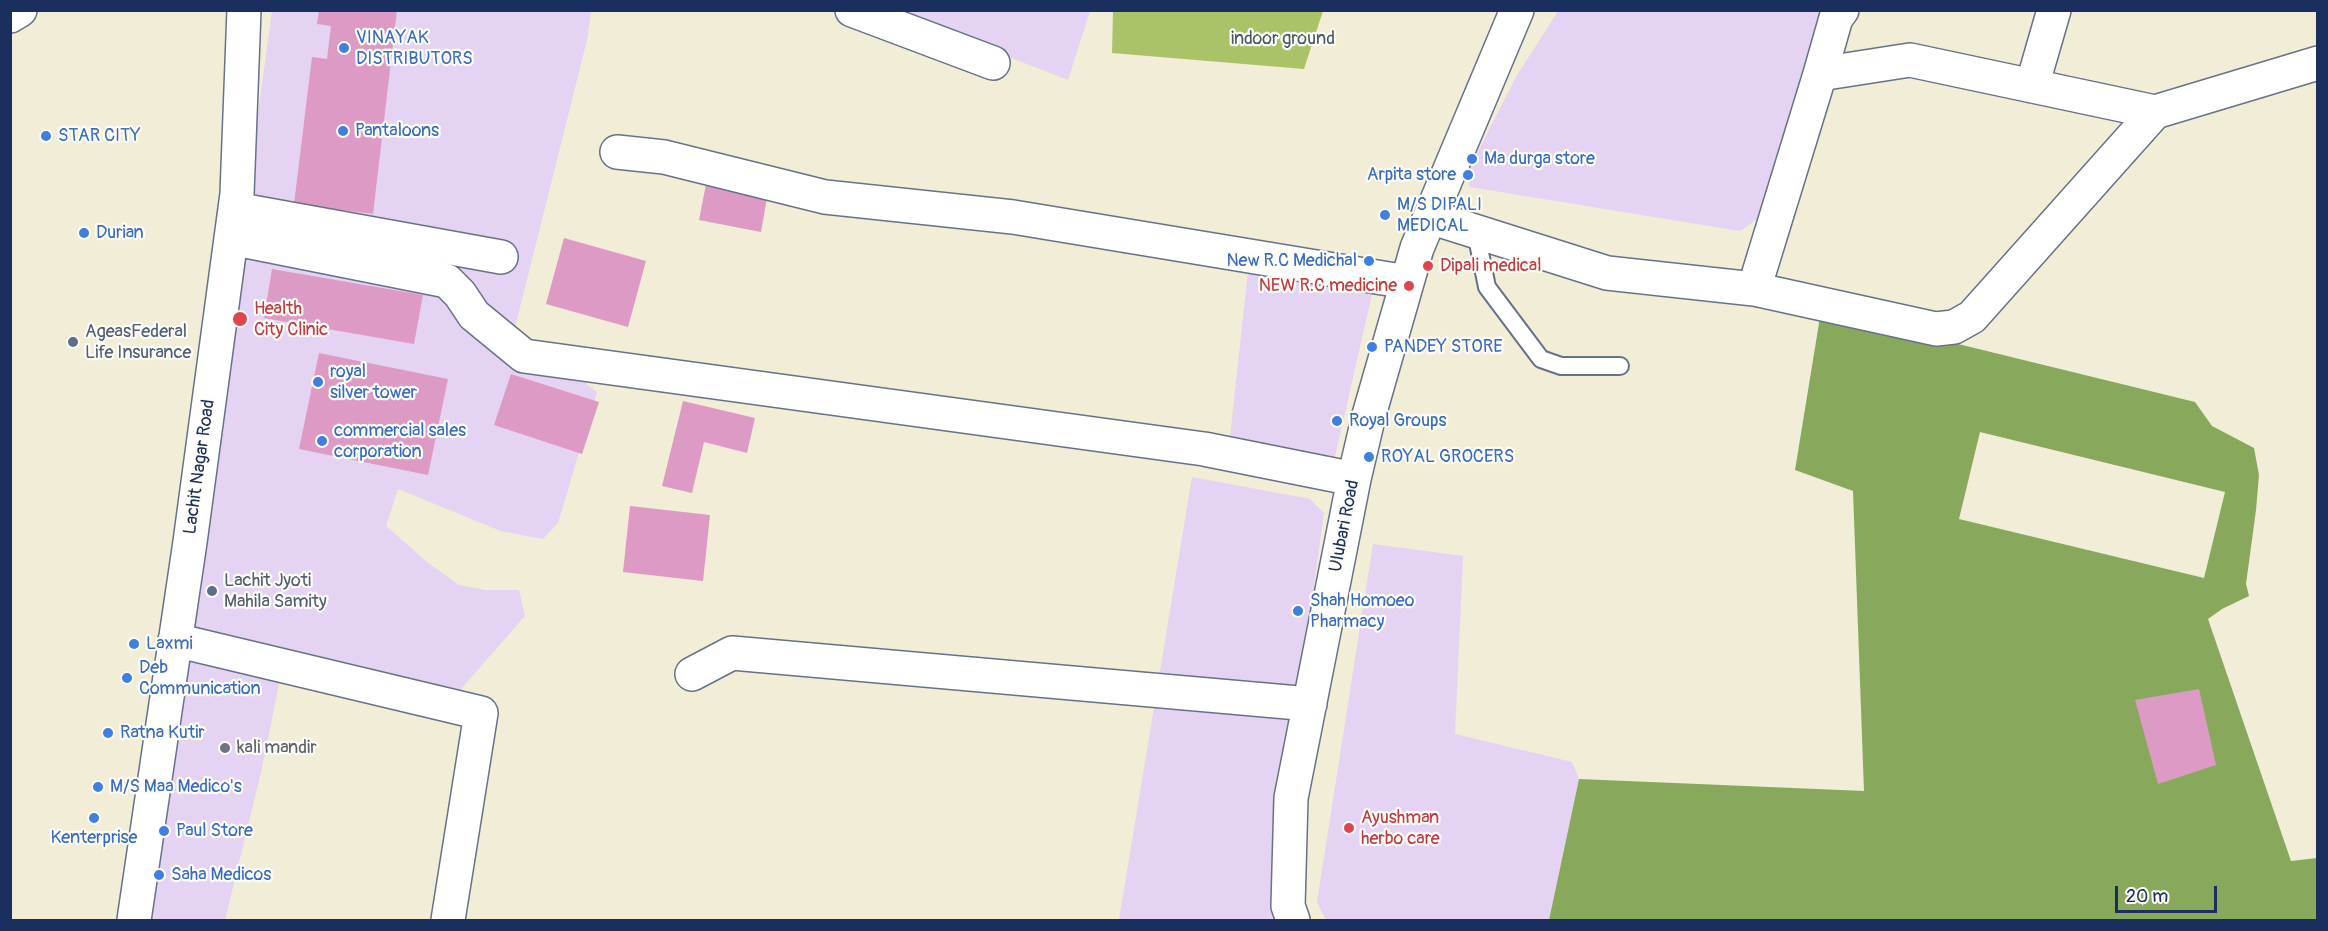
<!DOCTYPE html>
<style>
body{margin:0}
#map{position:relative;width:2328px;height:931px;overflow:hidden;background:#f1edd6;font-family:Pangolin,sans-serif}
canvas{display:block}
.frame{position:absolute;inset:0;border:12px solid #1b2f5e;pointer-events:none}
.scale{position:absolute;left:2115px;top:886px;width:102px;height:27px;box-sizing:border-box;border:3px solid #1b2f5e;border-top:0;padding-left:8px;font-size:18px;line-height:21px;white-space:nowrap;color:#1b2f5e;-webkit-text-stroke:4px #fdfcf7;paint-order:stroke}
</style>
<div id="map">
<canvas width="2328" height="931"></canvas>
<div class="frame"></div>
<div class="scale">20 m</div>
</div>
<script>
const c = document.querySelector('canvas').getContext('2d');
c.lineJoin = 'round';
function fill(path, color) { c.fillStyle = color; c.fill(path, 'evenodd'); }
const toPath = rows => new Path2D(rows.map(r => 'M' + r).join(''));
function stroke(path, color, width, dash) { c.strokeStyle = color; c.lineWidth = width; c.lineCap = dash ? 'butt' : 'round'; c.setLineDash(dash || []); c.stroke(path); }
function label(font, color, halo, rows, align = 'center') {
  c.font = font + ' Pangolin,sans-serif'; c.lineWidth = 4.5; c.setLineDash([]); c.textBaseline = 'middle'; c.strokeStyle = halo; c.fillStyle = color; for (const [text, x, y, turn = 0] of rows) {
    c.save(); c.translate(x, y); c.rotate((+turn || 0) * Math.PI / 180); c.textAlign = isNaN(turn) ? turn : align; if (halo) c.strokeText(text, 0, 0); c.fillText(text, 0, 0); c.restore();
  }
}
fill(toPath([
 [272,11,591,11,587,40,512,339,515,363,584,382,597,392,558,523,543,539,501,531,398,489,386,526,427,562,459,585,486,590,519,590,525,616,453,698,282,669,262,768,225,920,144,920,171,750],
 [890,11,1090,11,1068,80],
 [1558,11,1832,11,1759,218,1740,231,1470,187,1466,175,1516,77],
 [1251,243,1377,272,1334,461,1223,441,1230,437],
 [1192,477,1310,499,1324,513,1277,851,1276,920,1119,920],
 [1373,544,1463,556,1455,734,1572,762,1579,779,1549,920,1326,920,1317,902]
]), '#e4d3f2');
fill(toPath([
 [1113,11,1113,10,1323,11,1304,69,1112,53]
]), '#abc368');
fill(toPath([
 [1822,305,1950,342,2195,402,2212,426,2254,448,2259,475,2256,510,2246,584,2249,596,2222,609,2208,619,2291,861,2317,858,2317,920,1549,920,1579,779,1864,791,1853,491,1795,470],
 [1980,432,2225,492,2204,578,1959,519]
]), '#88a95c');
fill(toPath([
 [319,10,397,10,373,214,294,204,312,57,327,59,331,26,317,24],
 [708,174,769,186,761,232,699,220],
 [564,238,646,261,628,327,546,304],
 [272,269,423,295,414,344,264,318],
 [319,353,448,379,428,475,299,449],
 [511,374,599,402,582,454,494,425],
 [683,401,755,418,747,453,704,442,692,493,662,486],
 [630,506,710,515,703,581,623,572],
 [2199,689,2216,765,2158,784,2135,700]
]), '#dd9ac5');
const service = toPath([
 [1476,233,1487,287,1541,359,1561,366,1620,366]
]);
const minor = toPath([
 [852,10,993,63],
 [1820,74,1836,18,1842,10],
 [2032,86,2054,10],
 [617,152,664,157,825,197,1013,217,1407,282],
 [235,209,501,257],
 [1430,217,1607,273,1754,289,1936,329,1954,327,1972,317,2155,112,2318,63],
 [231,238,447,281,460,294,474,315,524,356,1204,449,1354,479],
 [1754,289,1820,74,1910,60,2155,112],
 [175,640,481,713,448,920],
 [692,674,732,653,1310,704],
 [134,920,190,542,237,194,244,10],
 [1293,920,1288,906,1291,798,1354,479,1369,415,1417,248,1517,10]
]);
const primary = toPath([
 [10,16,20,10]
]);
stroke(service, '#667288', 20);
stroke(minor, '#667288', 36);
stroke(primary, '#667288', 36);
stroke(service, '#fff', 16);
stroke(minor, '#fff', 33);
stroke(primary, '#fff', 33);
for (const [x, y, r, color] of [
 [344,48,6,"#3f7fe0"],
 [343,131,6,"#3f7fe0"],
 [46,136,6,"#3f7fe0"],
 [1472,159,6,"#3f7fe0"],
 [1468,175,6,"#3f7fe0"],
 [1385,215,6,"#3f7fe0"],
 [84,233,6,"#3f7fe0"],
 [1369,261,6,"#3f7fe0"],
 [1428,266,6,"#e0444e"],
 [1409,286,6,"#e0444e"],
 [240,319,8,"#e0444e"],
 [73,342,6,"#5c6f8a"],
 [1372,347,6,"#3f7fe0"],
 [318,382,6,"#3f7fe0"],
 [1337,421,6,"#3f7fe0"],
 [322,441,6,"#3f7fe0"],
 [1369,457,6,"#3f7fe0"],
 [212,591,6,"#5c6f8a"],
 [1298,611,6,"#3f7fe0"],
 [134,644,6,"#3f7fe0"],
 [127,678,6,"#3f7fe0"],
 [108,733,6,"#3f7fe0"],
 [225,748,6,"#6b7280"],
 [98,787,6,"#3f7fe0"],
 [94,818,6,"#3f7fe0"],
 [1349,828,6,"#e0444e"],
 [164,831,6,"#3f7fe0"],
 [159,875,6,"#3f7fe0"]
]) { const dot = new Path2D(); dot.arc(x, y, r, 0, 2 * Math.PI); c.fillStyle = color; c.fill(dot); stroke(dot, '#fdfcf7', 2); }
label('18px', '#366cbe', '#fdfcf7', [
 ["VINAYAK",356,38],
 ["DISTRIBUTORS",356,59],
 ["Pantaloons",355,131],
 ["STAR CITY",58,136],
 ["Ma durga store",1484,159],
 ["Arpita store",1456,175,"right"],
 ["M/S DIPALI",1397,205],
 ["MEDICAL",1397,226],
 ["Durian",96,233],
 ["New R.C Medichal",1357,261,"right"],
 ["PANDEY STORE",1384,347],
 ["royal",330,372],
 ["silver tower",330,393],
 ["Royal Groups",1349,421],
 ["commercial sales",334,431],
 ["corporation",334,452],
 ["ROYAL GROCERS",1381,457],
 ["Shah Homoeo",1310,601],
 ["Pharmacy",1310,622],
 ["Laxmi",146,644],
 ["Deb",139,668],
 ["Communication",139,689],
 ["Ratna Kutir",120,733],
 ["M/S Maa Medico's",110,787],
 ["Paul Store",176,831],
 ["Kenterprise",94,838,"center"],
 ["Saha Medicos",171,875]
], 'left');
label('18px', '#465b61', '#fdfcf7', [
 ["indoor ground",1283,39]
]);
label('18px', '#be3a42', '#fdfcf7', [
 ["Dipali medical",1440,266],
 ["NEW R.C medicine",1397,286,"right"],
 ["Health",254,309],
 ["City Clinic",254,330],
 ["Ayushman",1361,818],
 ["herbo care",1361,839]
], 'left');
label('18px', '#4e5e75', '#fdfcf7', [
 ["AgeasFederal",85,332],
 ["Life Insurance",85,353],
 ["Lachit Jyoti",224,581],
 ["Mahila Samity",224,602]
], 'left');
label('18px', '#1b2f5e', '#fdfcf7', [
 ["Lachit Nagar Road",200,467,-82],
 ["Ulubari Road",1345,526,-79]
]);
label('18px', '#5b616d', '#fdfcf7', [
 ["kali mandir",237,748]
], 'left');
</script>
